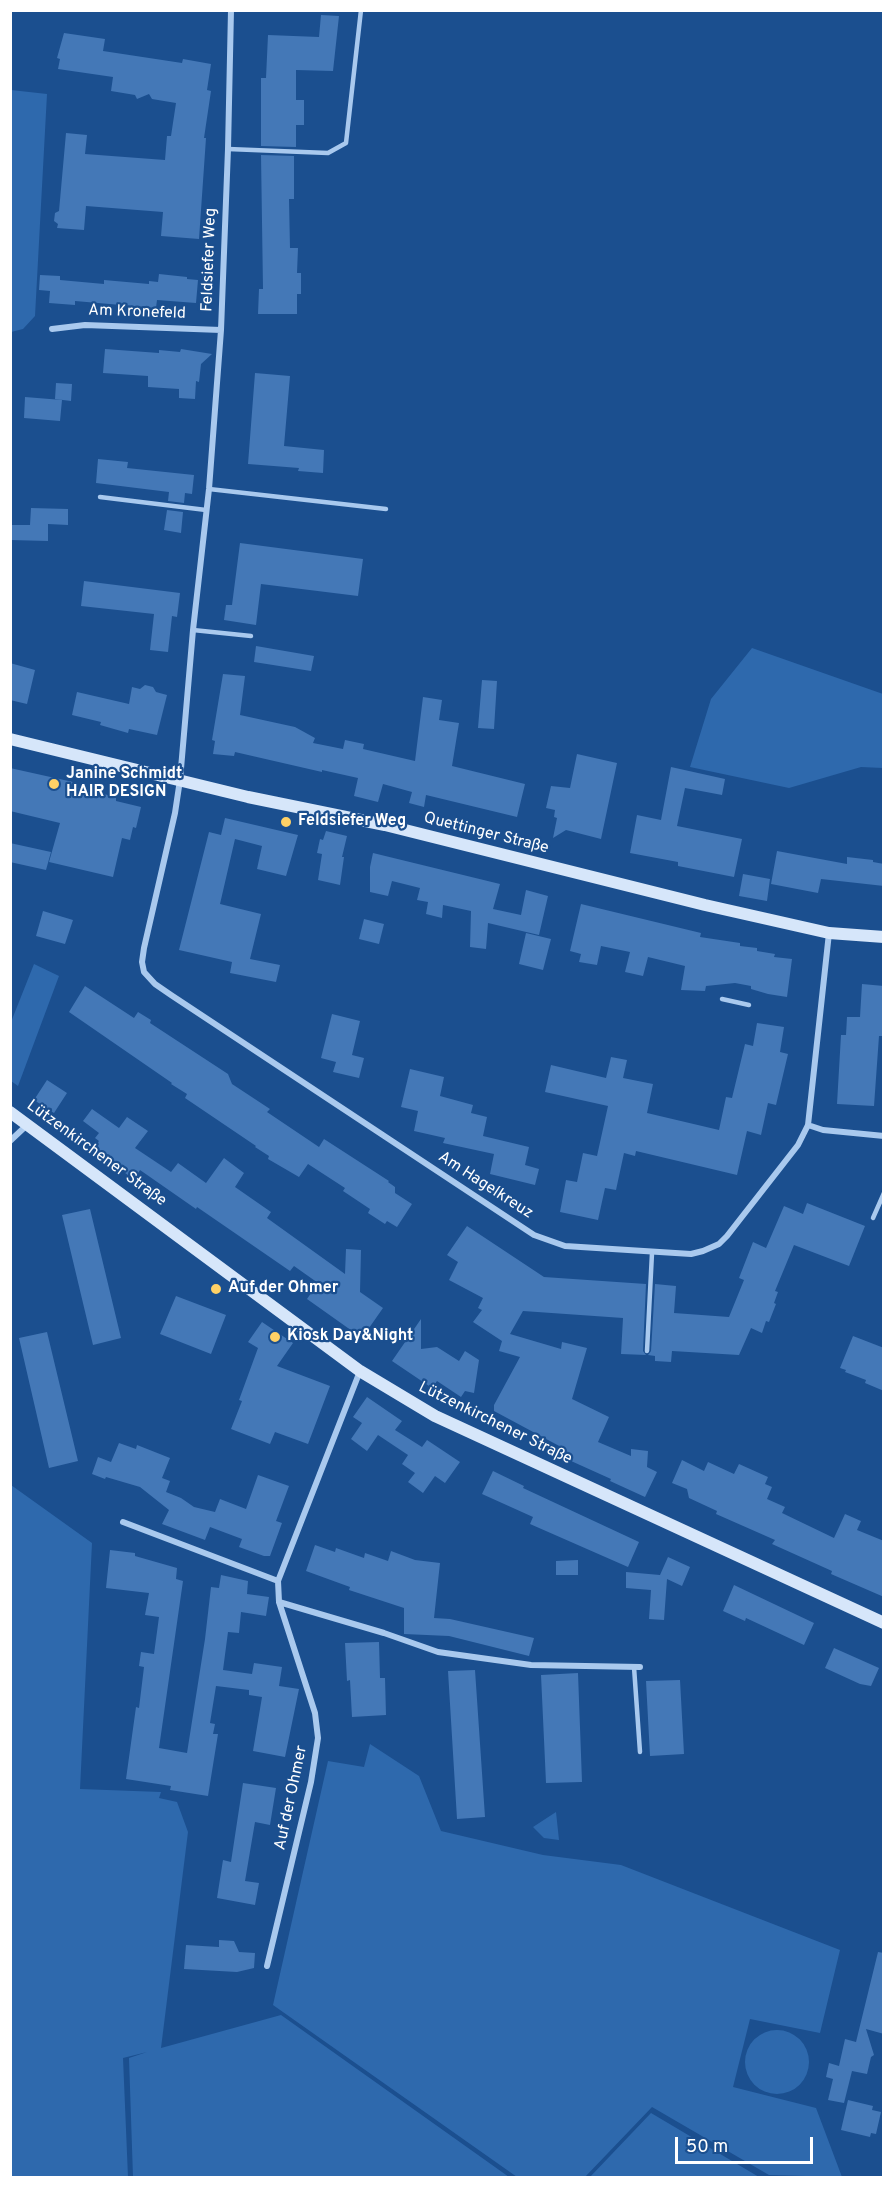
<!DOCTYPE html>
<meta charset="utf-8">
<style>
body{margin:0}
#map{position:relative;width:894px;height:2188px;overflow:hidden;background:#1b4f8f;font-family:Overpass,sans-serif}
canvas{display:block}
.frame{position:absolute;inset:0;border:12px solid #fff;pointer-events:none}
.scale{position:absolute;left:675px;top:2137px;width:138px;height:27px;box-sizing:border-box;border:3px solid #fff;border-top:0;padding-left:8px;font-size:18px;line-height:21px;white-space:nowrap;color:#fff;-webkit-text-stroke:4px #1b4f8f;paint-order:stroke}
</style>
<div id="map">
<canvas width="894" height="2188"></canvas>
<div class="frame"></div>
<div class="scale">50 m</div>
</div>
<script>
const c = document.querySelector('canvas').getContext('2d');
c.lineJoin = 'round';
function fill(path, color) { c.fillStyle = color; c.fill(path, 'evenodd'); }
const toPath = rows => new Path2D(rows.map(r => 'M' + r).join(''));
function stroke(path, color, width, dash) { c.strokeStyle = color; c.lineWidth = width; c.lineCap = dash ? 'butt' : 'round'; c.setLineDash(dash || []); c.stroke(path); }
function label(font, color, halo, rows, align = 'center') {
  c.font = font + ' Overpass,sans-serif'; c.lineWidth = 4.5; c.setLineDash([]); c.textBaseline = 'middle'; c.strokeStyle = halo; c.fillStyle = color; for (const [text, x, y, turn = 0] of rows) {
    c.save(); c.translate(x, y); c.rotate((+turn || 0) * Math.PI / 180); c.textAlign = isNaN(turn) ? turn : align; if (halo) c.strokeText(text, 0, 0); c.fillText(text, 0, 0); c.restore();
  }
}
fill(toPath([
 [11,90,47,94,35,316,23,329,11,332],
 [752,648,883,694,883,768,861,767,789,788,690,767,711,699],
 [34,964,59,976,18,1086,11,1081,11,1022],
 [11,1485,92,1543,80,1789,161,1792,159,1798,177,1802,188,1832,161,2048,281,2015,509,2177,133,2177,129,2058,147,2052,123,2058,128,2177,11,2177],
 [370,1744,419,1776,441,1831,543,1855,621,1865,840,1950,820,2033,750,2019,733,2087,816,2108,842,2177,769,2175,652,2107,585,2177,517,2177,273,2005,328,1761,364,1767],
 [556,1812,559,1840,544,1838,533,1827],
 '745 2062a32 32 0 1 1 64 0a32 32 0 1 1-64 0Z',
 [651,2113,759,2177,590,2177]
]), '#2e69ad');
fill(toPath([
 [321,15,339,16,333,71,296,70,296,100,304,100,304,125,296,125,296,147,261,146,261,78,266,78,268,35,319,37],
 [64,33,105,39,103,51,182,63,183,59,211,64,207,90,211,91,204,138,206,138,199,239,161,236,163,212,86,206,84,230,57,228,58,224,54,221,55,213,59,211,66,133,87,135,85,154,165,160,167,136,171,136,176,103,152,99,149,94,137,99,135,95,111,91,113,77,58,69,60,59,57,58],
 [261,155,294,156,294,199,289,199,290,248,298,248,297,273,301,273,301,294,297,294,297,314,258,314,259,289,263,289],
 [159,274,187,277,187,279,198,280,196,303,157,300,156,308,75,301,75,305,49,303,50,291,39,290,40,275,60,276,60,280,104,284,104,280,149,284,149,281,158,282],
 [105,349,159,353,159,350,180,352,181,349,212,354,201,364,199,382,196,381,195,399,179,398,179,389,148,387,148,376,103,373],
 [255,373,290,376,284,446,324,450,323,473,298,471,299,468,248,464],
 [56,383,72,384,71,401,55,399],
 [25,397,62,400,60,421,24,418],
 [98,459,128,462,127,468,194,475,192,494,185,493,184,503,168,501,169,492,96,483],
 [31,508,68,509,68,525,48,524,48,541,10,540,10,525,30,525],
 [167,510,183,512,181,533,164,530],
 [240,543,363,559,358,596,261,584,256,625,224,620,226,605,232,605],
 [84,581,180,593,177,617,172,616,168,652,150,650,154,614,81,606],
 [256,646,314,656,311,671,254,662],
 [10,663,35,670,27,704,10,700],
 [223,674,245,676,240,715,295,727,315,738,313,743,343,749,345,740,364,744,363,749,415,761,423,697,442,700,439,720,459,723,452,766,525,784,517,817,426,795,424,807,409,803,412,792,383,784,378,802,354,796,358,778,322,770,322,772,235,752,234,756,213,754,215,741,212,740],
 [482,680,497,681,494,729,478,728],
 [145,685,153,687,156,692,167,695,157,735,129,729,128,733,100,725,101,722,72,715,77,692,129,704,132,687,140,689],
 [577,754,617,763,601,839,566,830,553,838,557,818,554,817,555,810,546,808,551,786,570,788],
 [671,767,725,779,722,795,685,788,677,826,742,839,734,877,678,866,678,862,630,853,637,815,661,820],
 [10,768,73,782,71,786,116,797,116,801,141,807,136,828,133,827,130,840,122,838,113,877,49,862,60,823,10,811],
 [225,818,298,835,286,876,257,869,262,846,235,839,220,904,261,914,250,959,280,965,276,982,230,973,232,962,179,950,209,832,221,835],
 [326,831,347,836,342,857,344,857,340,885,318,880,322,854,317,853,320,839,323,840],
 [10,843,51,852,46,870,10,862],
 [777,851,847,864,847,857,873,860,873,862,884,864,884,886,821,879,818,893,771,884],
 [373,853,500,884,493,909,521,915,526,890,548,896,539,935,488,923,486,949,470,947,471,911,443,905,442,918,426,914,428,902,417,900,420,888,392,881,388,896,370,892,370,867],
 [743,874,770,879,767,901,739,896],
 [581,904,701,933,700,937,740,943,740,946,757,948,757,951,775,954,774,957,792,959,787,997,768,994,751,989,751,986,735,983,706,986,705,991,681,990,685,966,648,957,643,976,625,972,630,952,601,946,597,965,579,962,581,954,570,951],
 [43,911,73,920,65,944,36,936],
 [364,919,384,924,379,944,359,939],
 [526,933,551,939,543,970,519,964],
 [862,984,884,986,884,1036,879,1036,874,1106,837,1104,841,1035,846,1035,847,1017,860,1017],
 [85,986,134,1018,138,1012,151,1020,150,1023,228,1074,232,1084,270,1109,267,1112,319,1147,324,1139,389,1181,388,1182,395,1187,395,1193,412,1204,397,1227,387,1221,385,1224,368,1213,370,1209,343,1191,345,1188,308,1164,299,1177,268,1159,269,1156,255,1147,256,1146,185,1098,187,1094,171,1084,172,1083,69,1012],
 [332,1014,360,1021,352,1055,364,1058,359,1078,333,1072,336,1062,321,1058],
 [757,1023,784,1027,780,1052,788,1054,776,1105,768,1103,761,1135,747,1131,737,1175,636,1151,635,1156,624,1153,616,1190,605,1188,598,1220,560,1212,566,1180,577,1182,583,1153,597,1156,608,1106,545,1092,551,1065,606,1078,611,1057,627,1060,623,1078,653,1084,647,1113,719,1130,726,1097,732,1098,745,1044,753,1046],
 [410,1069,444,1077,440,1096,473,1105,471,1113,487,1117,483,1136,529,1147,525,1165,539,1169,535,1185,490,1174,494,1154,443,1143,445,1138,414,1131,418,1111,401,1107],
 [47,1080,67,1093,54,1113,34,1100],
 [92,1109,119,1128,127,1117,148,1131,135,1148,171,1172,178,1163,206,1183,224,1158,244,1173,235,1187,271,1212,267,1218,345,1274,346,1249,361,1250,360,1292,383,1308,362,1338,307,1299,318,1283,294,1266,290,1271,197,1207,196,1209,140,1170,137,1175,131,1170,128,1175,92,1150,99,1141,95,1138,99,1133,83,1121],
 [807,1203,865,1226,849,1266,794,1245,775,1291,778,1292,774,1303,776,1304,769,1322,766,1321,762,1333,751,1328,739,1355,672,1351,671,1362,655,1361,655,1356,648,1355,651,1351,655,1284,676,1286,674,1313,729,1317,744,1280,739,1278,753,1242,766,1248,784,1206,803,1214],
 [90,1209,121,1338,93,1345,62,1215],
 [467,1226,544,1277,646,1284,643,1351,646,1355,621,1354,623,1318,523,1311,510,1334,561,1349,562,1342,587,1348,572,1399,609,1417,598,1442,631,1456,631,1449,648,1451,647,1467,657,1472,645,1497,610,1481,611,1479,560,1456,563,1448,494,1411,494,1405,520,1357,499,1351,502,1341,473,1322,482,1310,478,1308,483,1298,449,1280,458,1262,447,1255],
 [176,1296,226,1315,211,1354,160,1334],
 [421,1319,421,1349,437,1347,459,1361,465,1351,479,1360,474,1393,465,1391,461,1397,437,1381,432,1388,392,1361],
 [262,1322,293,1343,277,1366,330,1386,308,1444,275,1432,270,1444,231,1429,242,1401,239,1400,258,1348,248,1342],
 [47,1332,78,1461,49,1468,19,1338],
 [853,1336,884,1348,884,1391,865,1383,866,1380,845,1372,846,1370,840,1368],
 [367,1397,402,1421,395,1430,422,1447,427,1440,460,1462,445,1483,435,1476,423,1493,408,1482,415,1473,402,1464,408,1455,378,1435,367,1451,351,1439,362,1423,353,1417],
 [119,1443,136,1449,137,1445,170,1458,162,1478,170,1481,166,1492,181,1498,194,1507,215,1512,220,1499,246,1509,258,1475,289,1486,276,1521,282,1523,270,1556,264,1556,239,1547,242,1539,210,1527,205,1540,162,1524,169,1510,140,1487,106,1477,105,1479,92,1474,98,1457,111,1462],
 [682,1460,704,1471,708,1462,734,1474,739,1464,768,1477,765,1484,772,1487,767,1499,785,1507,782,1513,834,1538,845,1514,861,1521,857,1530,884,1541,884,1597,831,1574,832,1571,772,1544,775,1540,716,1514,717,1511,689,1498,687,1489,672,1483],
 [493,1471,524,1486,523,1488,639,1542,628,1567,530,1524,533,1517,482,1494],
 [315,1545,335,1552,336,1548,364,1558,365,1553,388,1561,391,1551,415,1560,440,1563,434,1618,450,1619,534,1638,529,1656,449,1636,404,1634,404,1608,349,1590,350,1587,306,1571],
 [110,1550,135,1553,135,1556,177,1568,176,1579,183,1581,159,1748,187,1753,205,1639,211,1587,219,1588,221,1575,248,1581,247,1594,269,1597,266,1616,241,1612,239,1633,228,1632,223,1670,252,1674,254,1663,282,1667,279,1686,299,1689,285,1757,253,1751,262,1697,249,1695,249,1690,216,1686,210,1723,215,1724,213,1734,218,1734,208,1796,170,1790,171,1786,126,1779,136,1707,139,1708,144,1667,139,1666,141,1652,154,1654,159,1617,145,1615,149,1593,106,1588],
 [668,1557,690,1567,682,1586,667,1579,664,1620,649,1619,651,1590,626,1588,626,1572,660,1575],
 [578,1560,578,1575,556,1575,556,1561],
 [734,1585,814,1623,804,1645,746,1618,745,1621,723,1611],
 [379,1642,380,1678,385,1678,386,1715,352,1717,350,1680,347,1681,345,1643],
 [834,1648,879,1668,871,1686,860,1684,825,1668],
 [475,1670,485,1817,457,1819,448,1671],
 [578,1673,582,1782,546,1783,541,1675],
 [680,1680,684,1754,650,1756,646,1681],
 [243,1783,276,1788,270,1825,255,1822,245,1881,259,1883,255,1905,217,1898,223,1860,231,1862],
 [219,1940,234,1941,239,1952,255,1953,254,1968,237,1972,184,1969,186,1945,219,1947],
 [878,1952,884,1953,884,2034,866,2029,874,2055,871,2057,867,2074,852,2071,844,2103,828,2100,833,2079,826,2077,829,2063,839,2066,845,2039,856,2042],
 [848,2100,873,2106,872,2110,881,2112,876,2134,871,2133,870,2137,841,2130]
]), '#4478b7');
stroke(toPath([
 [228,149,328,153,346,143,361,10],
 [209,489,386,509],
 [100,497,206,510],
 [193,630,251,636],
 [722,999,749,1005],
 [873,1218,884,1193],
 [647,1351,652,1253],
 [634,1667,640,1752]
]), '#a9c9ee', 4.5);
stroke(toPath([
 [231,10,228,149,221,330,209,489,193,630,180,780,175,813,144,948,142,962,144,972,155,984,171,995,534,1235,565,1246,691,1254,703,1251,719,1244,727,1236,798,1145,808,1125,829,933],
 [52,329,85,325,221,330],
 [808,1125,823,1130,884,1136],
 [10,1141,27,1125],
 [123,1522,278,1581],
 [279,1602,384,1633,438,1652,531,1665,640,1667],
 [267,1966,311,1782,318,1738,315,1713,279,1602,278,1581,360,1371]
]), '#a9c9ee', 6);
stroke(toPath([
 [10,739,248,797,385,825,705,905,829,933,884,937],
 [10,1112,360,1371,435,1416,884,1623]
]), '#d6e6fa', 12);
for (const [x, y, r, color] of [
 [54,784,6,"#ffd166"],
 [286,822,6,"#ffd166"],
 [216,1289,6,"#ffd166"],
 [275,1337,6,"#ffd166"]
]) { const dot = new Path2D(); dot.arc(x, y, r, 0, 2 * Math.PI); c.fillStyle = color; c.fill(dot); stroke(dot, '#1b4f8f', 2); }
label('16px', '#fff', '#1b4f8f', [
 ["Feldsiefer Weg",210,260,-88],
 ["Am Kronefeld",137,313,2],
 ["Quettinger Straße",486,834,14],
 ["Lützenkirchener Straße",96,1154,36],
 ["Am Hagelkreuz",485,1186,33],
 ["Lützenkirchener Straße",495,1424,26],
 ["Auf der Ohmer",292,1798,-78]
]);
label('bold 16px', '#fff', '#1b4f8f', [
 ["Janine Schmidt",66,775],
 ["HAIR DESIGN",66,793],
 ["Feldsiefer Weg",298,822],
 ["Auf der Ohmer",228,1289],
 ["Kiosk Day&Night",287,1337]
], 'left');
</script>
